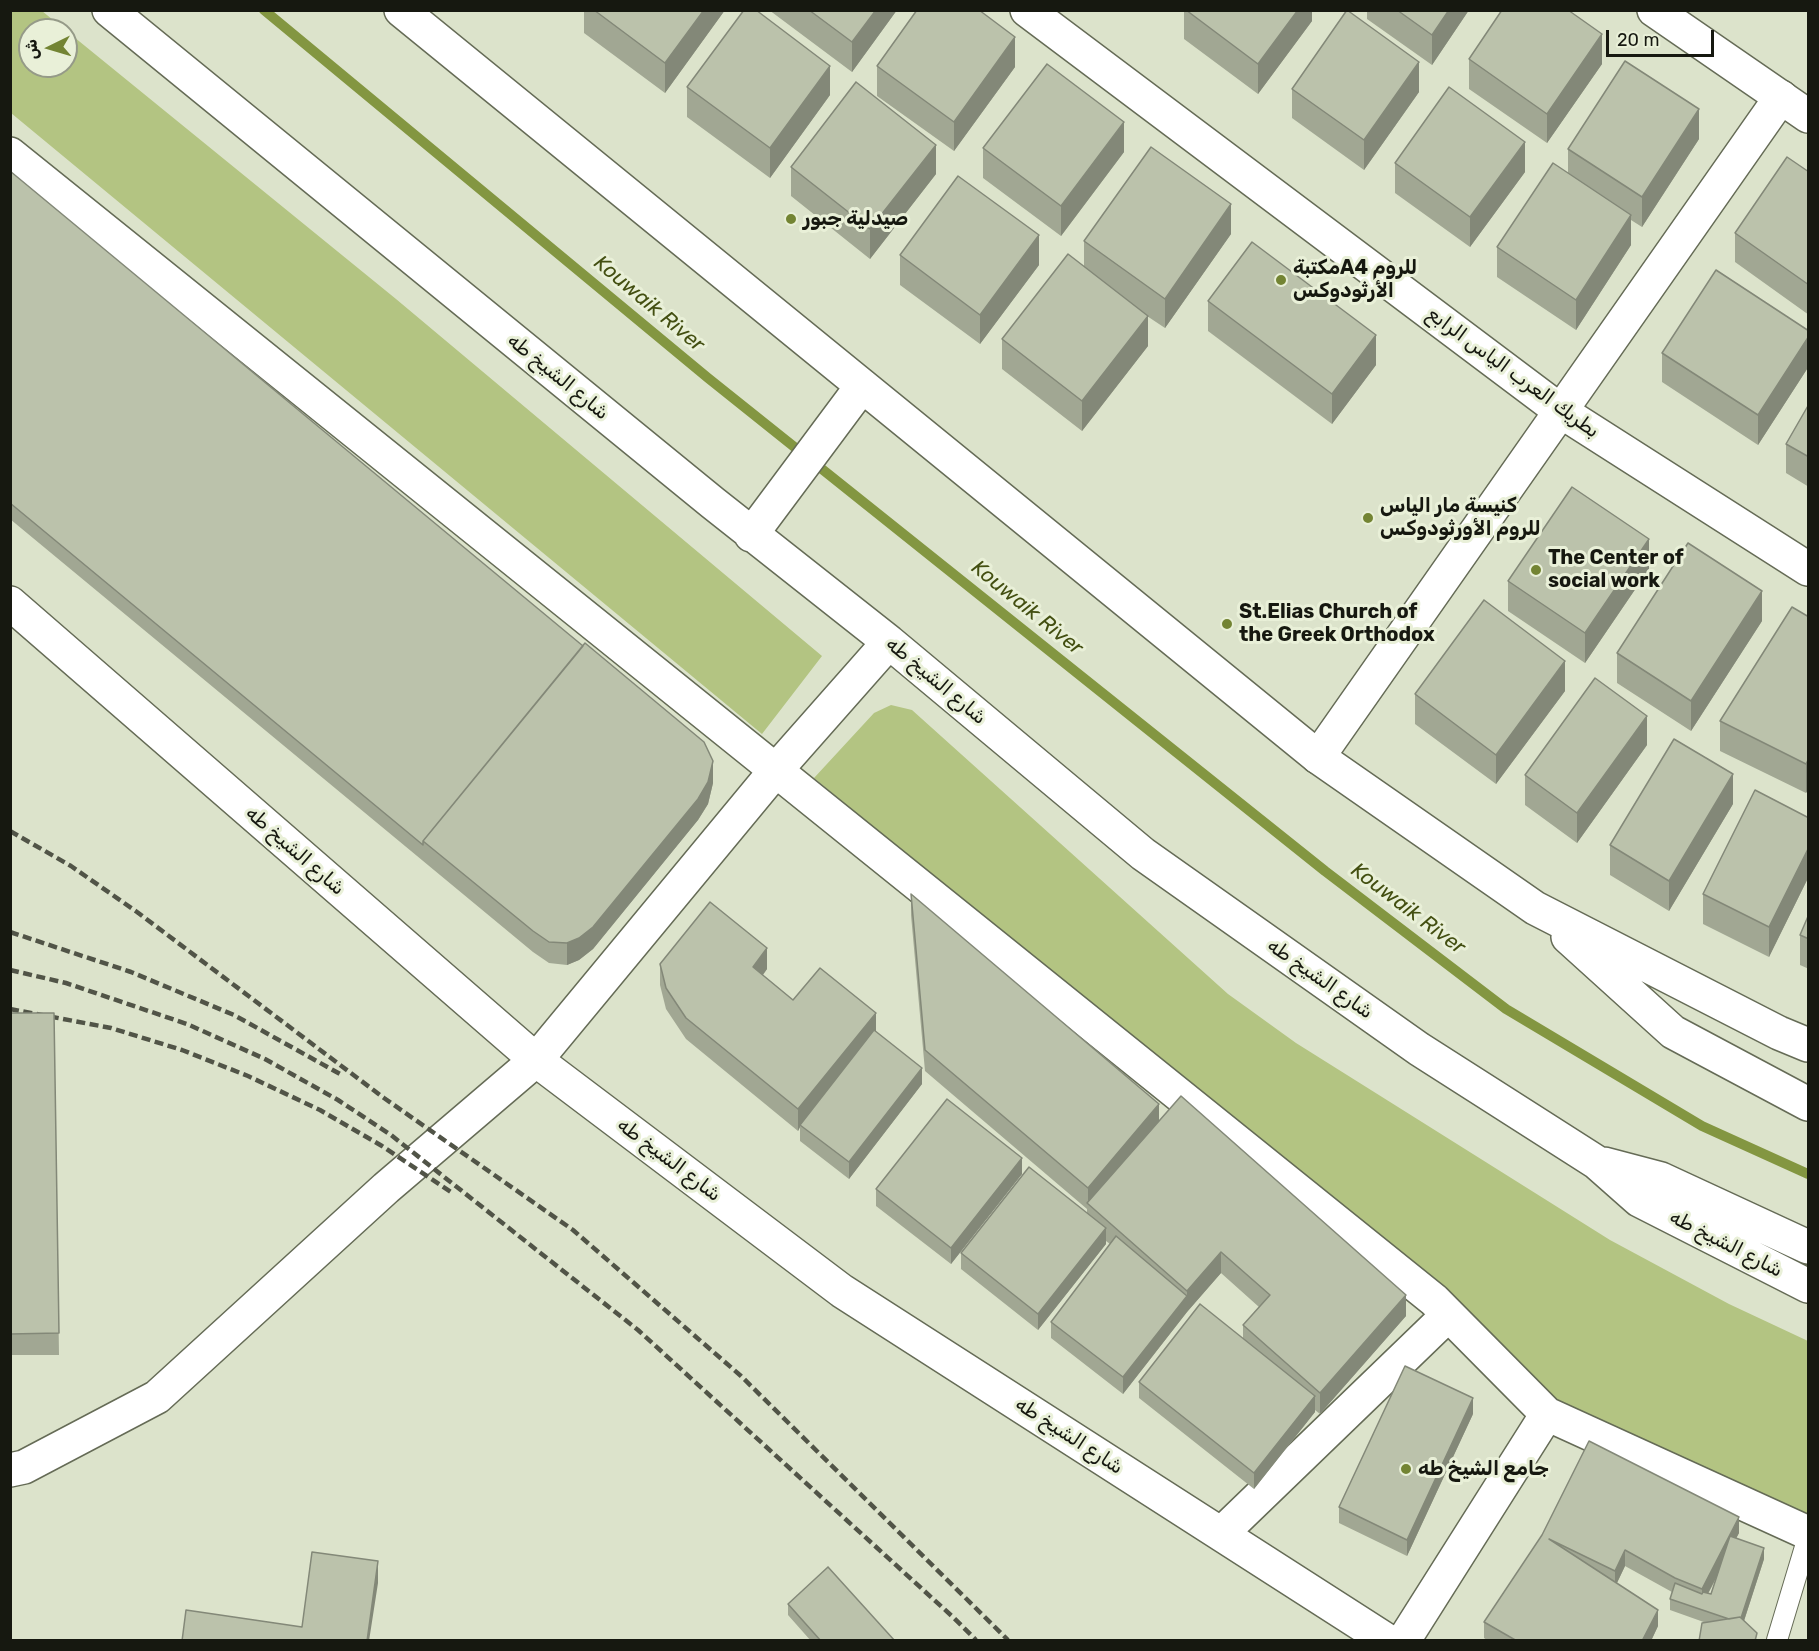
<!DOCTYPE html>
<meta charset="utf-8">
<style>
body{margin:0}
#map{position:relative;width:1819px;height:1651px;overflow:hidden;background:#dce3cb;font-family:Rubik,"Noto Sans Arabic",sans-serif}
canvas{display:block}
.frame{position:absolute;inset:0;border:12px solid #161810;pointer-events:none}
.north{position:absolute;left:18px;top:18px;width:60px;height:60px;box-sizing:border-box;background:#e9f0d8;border:2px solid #959a88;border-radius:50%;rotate:265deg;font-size:16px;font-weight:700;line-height:24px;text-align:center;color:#161810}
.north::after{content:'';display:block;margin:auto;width:21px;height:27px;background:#738433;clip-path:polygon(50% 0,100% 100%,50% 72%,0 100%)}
.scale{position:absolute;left:1606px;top:30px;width:108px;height:27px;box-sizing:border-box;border:3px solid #161810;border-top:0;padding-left:8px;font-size:18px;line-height:21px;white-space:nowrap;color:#161810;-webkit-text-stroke:4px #e9f0d8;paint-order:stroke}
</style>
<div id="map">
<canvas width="1819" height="1651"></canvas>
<div class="frame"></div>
<div class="north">ش</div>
<div class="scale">20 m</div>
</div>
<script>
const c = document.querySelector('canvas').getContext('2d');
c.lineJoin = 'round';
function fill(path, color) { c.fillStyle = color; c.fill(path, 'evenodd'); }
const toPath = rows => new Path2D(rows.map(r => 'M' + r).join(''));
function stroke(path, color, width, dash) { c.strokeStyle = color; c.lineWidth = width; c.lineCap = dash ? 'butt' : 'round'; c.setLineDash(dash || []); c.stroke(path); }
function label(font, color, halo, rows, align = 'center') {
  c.font = font + ' Rubik,"Noto Sans Arabic",sans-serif'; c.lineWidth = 6; c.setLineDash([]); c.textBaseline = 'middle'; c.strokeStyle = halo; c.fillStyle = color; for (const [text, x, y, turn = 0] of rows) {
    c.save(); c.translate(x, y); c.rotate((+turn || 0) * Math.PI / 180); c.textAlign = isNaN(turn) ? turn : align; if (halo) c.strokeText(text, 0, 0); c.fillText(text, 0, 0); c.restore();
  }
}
fill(toPath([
 [10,11,42,11,396,299,822,656,762,734,11,113],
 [30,30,66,30,66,66,30,66],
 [891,705,912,710,1228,994,1296,1043,1610,1240,1729,1304,1808,1341,1808,1519,1535,1396,1332,1206,814,778,874,713]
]), '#b3c482');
stroke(toPath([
 [264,10,708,378,1325,871,1506,1009,1702,1126,1808,1174]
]), '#839641', 10);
const service = toPath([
 [1777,1640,1808,1537]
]);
const minor = toPath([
 [1027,10,1562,412,1808,569],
 [10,154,1434,1300,1547,1414,1808,1533],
 [10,603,536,1060,842,1291,1386,1640],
 [1318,757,1781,97],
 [1221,1534,1448,1315],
 [1404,1640,1547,1414]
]);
const secondary = toPath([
 [109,10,713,503,889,642,1143,854,1419,1049,1596,1162,1639,1200,1808,1286],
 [401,10,1318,757,1535,908,1779,1033,1808,1045],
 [1654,10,1808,116],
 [751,535,862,386],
 [1568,937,1673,1032,1808,1104],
 [1604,1164,1661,1179,1808,1247],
 [10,1470,24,1467,157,1397,386,1188,536,1060,776,770,889,642]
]);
stroke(service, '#656b56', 22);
stroke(minor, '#656b56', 36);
stroke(secondary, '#656b56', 36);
stroke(service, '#fff', 20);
stroke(minor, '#fff', 33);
stroke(secondary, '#fff', 33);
stroke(toPath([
 [10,831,71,866,137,912,384,1098,573,1230,741,1376,1008,1640],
 [10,932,131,972,234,1015,340,1074],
 [10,970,66,983,187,1024,265,1059,338,1100,391,1135,638,1330,954,1618,976,1640],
 [10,1009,111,1028,182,1050,248,1076,320,1110,382,1146,454,1194]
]), '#515447', 4.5, [9, 4.5]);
fill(toPath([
 [584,10,725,10,665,93,584,33],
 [769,10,897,10,852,72],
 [1184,10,1312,10,1312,21,1258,94,1184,39],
 [1367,10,1469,10,1432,65,1367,19],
 [1469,59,1602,64,1547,143,1469,89],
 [877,66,1015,67,954,151,877,96],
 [687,87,830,95,770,178,687,117],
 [1292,89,1419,92,1364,170,1292,118],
 [1699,139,1642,227,1631,220,1631,245,1576,330,1497,277,1497,247,1568,173,1568,149],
 [983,148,1124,152,1061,236,983,178],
 [1395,163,1525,172,1470,247,1395,193],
 [791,167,936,174,870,259,791,196],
 [10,171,713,783,708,804,698,820,593,949,579,960,567,965,549,963,533,952,10,519],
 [1809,172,1809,315,1735,262,1735,233],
 [1231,234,1165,328,1147,316,1148,346,1082,431,1002,369,1002,339,1084,267,1084,241],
 [900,255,1039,265,980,344,900,285],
 [1208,301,1376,365,1332,424,1208,331],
 [1809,331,1809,366,1758,445,1662,382,1662,353],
 [1809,404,1809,487,1786,473,1786,444],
 [1649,569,1585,663,1508,611,1508,581],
 [1809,617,1809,788,1806,793,1720,751,1720,721],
 [1762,621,1691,731,1617,683,1617,653],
 [1565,691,1496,784,1415,724,1415,694],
 [1647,745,1577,843,1525,805,1525,775],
 [1733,804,1669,911,1610,875,1610,845],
 [1809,818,1809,876,1769,957,1703,924,1703,894],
 [911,894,1159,1122,1406,1316,1320,1414,1315,1410,1315,1412,1254,1489,1139,1398,1139,1382,1243,1339,1243,1325,1259,1307,1221,1273,1187,1312,1123,1394,1051,1338,1051,1322,1110,1244,1106,1241,1106,1244,1038,1330,961,1269,961,1253,1087,1213,1087,1209,925,1071,911,915],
 [1809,914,1809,969,1800,965,1800,935],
 [660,964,767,969,763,975,793,1000,876,1032,922,1084,849,1179,800,1141,800,1127,798,1131,686,1039,666,1009,660,985],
 [10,1013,54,1013,59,1355,10,1355],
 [1022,1174,951,1264,876,1206,876,1189],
 [1473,1414,1407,1556,1339,1523,1339,1507],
 [1739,1533,1736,1538,1764,1559,1744,1621,1757,1641,1670,1610,1670,1599,1672,1592,1625,1566,1617,1583,1658,1626,1651,1641,1488,1641,1484,1638,1484,1622,1542,1535],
 [1717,1577,1711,1594,1708,1594],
 [788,1604,895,1641,811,1641,788,1615]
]), '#a1a793');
fill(toPath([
 [704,10,725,10,665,93,665,63],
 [876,10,897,10,852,72,852,42],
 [1298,10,1312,10,1312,21,1258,94,1258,64],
 [1449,10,1469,10,1432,65,1432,35],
 [1602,34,1602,64,1547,143,1547,114],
 [1015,37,1015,67,954,151,954,122],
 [1419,62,1419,92,1364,170,1364,140],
 [830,66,830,95,770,178,770,148],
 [1699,109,1699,139,1642,227,1642,197],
 [1124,122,1124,152,1061,236,1061,206],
 [1525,142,1525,172,1470,247,1470,217],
 [936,145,936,174,870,259,870,229],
 [1231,204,1231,234,1165,328,1165,299],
 [1631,215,1631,245,1576,330,1576,300],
 [1039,235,1039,265,980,344,980,315],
 [1148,316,1148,346,1082,431,1082,401],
 [1376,335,1376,365,1332,424,1332,394],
 [1809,336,1809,366,1758,445,1758,415],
 [1649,539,1649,569,1585,663,1585,633],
 [1762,591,1762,621,1691,731,1691,701],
 [1565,661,1565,691,1496,784,1496,755],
 [1647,716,1647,745,1577,843,1577,813],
 [1809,758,1809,788,1806,793,1806,764],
 [713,761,713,783,708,804,698,820,593,949,579,960,567,965,567,943],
 [1733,774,1733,804,1669,911,1669,881],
 [1809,847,1809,876,1769,957,1769,927],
 [767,948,767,969,753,988,753,967],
 [876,1013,876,1034,800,1125,800,1127,798,1131,798,1109],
 [922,1068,922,1084,849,1179,849,1162],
 [1159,1104,1159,1125,1088,1204,1088,1188],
 [1022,1158,1022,1174,951,1264,951,1248],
 [1106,1228,1106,1244,1038,1330,1038,1314],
 [1221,1252,1221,1273,1187,1312,1123,1394,1123,1377,1187,1296,1187,1291],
 [1406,1295,1406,1316,1320,1414,1320,1393],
 [1315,1396,1315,1412,1254,1489,1254,1473],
 [1473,1398,1473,1414,1407,1556,1407,1540],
 [1739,1517,1739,1533,1702,1605,1702,1589],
 [1764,1548,1764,1559,1740,1633,1740,1622],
 [1625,1550,1625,1566,1615,1587,1615,1571],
 [378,1561,378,1583,369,1641,367,1641],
 [1658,1610,1658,1626,1651,1641,1642,1641]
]), '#838878');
const building = toPath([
 [594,10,704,10,665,63,594,10],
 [744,10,756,10,830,66,770,148,687,87,744,10],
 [809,10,876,10,852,42,809,10],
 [917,10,979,10,1015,37,954,122,877,66,917,10],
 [1186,10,1298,10,1258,64,1186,10],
 [1347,10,1419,62,1364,140,1292,89,1347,10],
 [1397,10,1449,10,1432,35,1397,10],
 [1502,10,1568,10,1602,34,1547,114,1469,59,1502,10],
 [1625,61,1699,109,1642,197,1568,149,1625,61],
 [1047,64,1124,122,1061,206,983,148,1047,64],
 [856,82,936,145,870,229,791,167,856,82],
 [1449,87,1525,142,1470,217,1395,163,1449,87],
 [1151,147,1231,204,1165,299,1084,241,1151,147],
 [1787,157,1809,172,1809,285,1735,233,1787,157],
 [1553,163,1631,215,1576,300,1497,247,1553,163],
 [10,171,583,646,423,841,423,845,10,503,10,171],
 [958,176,1039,235,980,315,900,255,958,176],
 [1252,242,1376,335,1332,394,1208,301,1252,242],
 [1068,254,1148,316,1082,401,1002,339,1068,254],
 [1716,270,1809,331,1809,336,1758,415,1662,353,1716,270],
 [1809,404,1809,457,1786,444,1809,404],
 [1572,487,1649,539,1585,633,1508,581,1572,487],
 [1688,543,1762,591,1691,701,1617,653,1688,543],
 [1484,600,1565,661,1496,755,1415,694,1484,600],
 [1792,607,1809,617,1809,758,1806,764,1720,721,1792,607],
 [585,643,704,742,713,761,708,782,698,799,593,927,579,938,567,943,549,942,533,931,423,841,585,643],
 [1595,678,1647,716,1577,813,1525,775,1595,678],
 [1674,739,1733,774,1669,881,1610,845,1674,739],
 [1755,790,1809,818,1809,847,1769,927,1703,894,1755,790],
 [911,894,1159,1104,1088,1188,925,1050,911,894],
 [710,902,767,948,753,967,793,1000,820,968,876,1013,798,1109,686,1018,666,988,660,964,710,902],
 [1809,914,1809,939,1800,935,1809,914],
 [10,1013,54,1013,59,1333,10,1334,10,1013],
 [874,1030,922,1068,849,1162,800,1125,874,1030],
 [1181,1096,1406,1295,1320,1393,1243,1325,1270,1295,1221,1252,1187,1291,1087,1203,1181,1096],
 [947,1099,1022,1158,951,1248,876,1189,947,1099],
 [1029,1167,1106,1228,1038,1314,961,1253,1029,1167],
 [1116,1236,1187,1296,1123,1377,1051,1322,1116,1236],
 [1200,1304,1315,1396,1254,1473,1139,1382,1200,1304],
 [1405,1366,1473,1398,1407,1540,1339,1507,1405,1366],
 [1589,1441,1739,1517,1702,1589,1675,1578,1625,1550,1615,1571,1549,1539,1658,1610,1642,1641,1517,1641,1484,1622,1542,1535,1589,1441],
 [1730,1536,1764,1548,1741,1618,1740,1617,1729,1619,1670,1599,1675,1583,1702,1594,1703,1592,1711,1594,1730,1536],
 [312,1552,378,1561,367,1641,182,1641,186,1610,302,1627,312,1552],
 [828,1567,895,1641,821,1641,788,1604,828,1567],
 [1740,1617,1757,1633,1755,1641,1699,1641,1702,1623,1740,1617]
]);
fill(building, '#bbc2ab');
stroke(building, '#838878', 1.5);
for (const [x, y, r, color] of [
 [791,219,6,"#738433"],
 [1281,280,6,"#738433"],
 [1368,518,6,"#738433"],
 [1536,570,6,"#738433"],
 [1227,624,6,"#738433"],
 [1406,1469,6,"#738433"]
]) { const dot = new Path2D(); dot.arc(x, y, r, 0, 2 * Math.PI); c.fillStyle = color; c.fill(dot); stroke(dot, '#e9f0d8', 2); }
label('bold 20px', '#161810', '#e9f0d8', [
 ["صيدلية جبور",803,219],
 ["مكتبةA4 للروم",1293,268],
 ["الأرثودوكس",1293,291],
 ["كنيسة مار الياس",1380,506],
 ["للروم الأورثودوكس",1380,529],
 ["The Center of",1548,558],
 ["social work",1548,581],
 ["St.Elias Church of",1239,612],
 ["the Greek Orthodox",1239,635],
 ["جامع الشيخ طه",1418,1469]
], 'left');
label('20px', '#161810', '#e9f0d8', [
 ["بطريك العرب الياس الرابع",1513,373,36],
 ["شارع الشيخ طه",558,377,39],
 ["شارع الشيخ طه",936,681,40],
 ["شارع الشيخ طه",295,851,41],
 ["شارع الشيخ طه",1320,979,35],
 ["شارع الشيخ طه",669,1160,37],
 ["شارع الشيخ طه",1726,1244,27],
 ["شارع الشيخ طه",1069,1436,33]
]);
label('italic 21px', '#434f11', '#e9f0d8', [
 ["Kouwaik River",649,304,40],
 ["Kouwaik River",1027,608,39],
 ["Kouwaik River",1408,909,37]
]);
</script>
